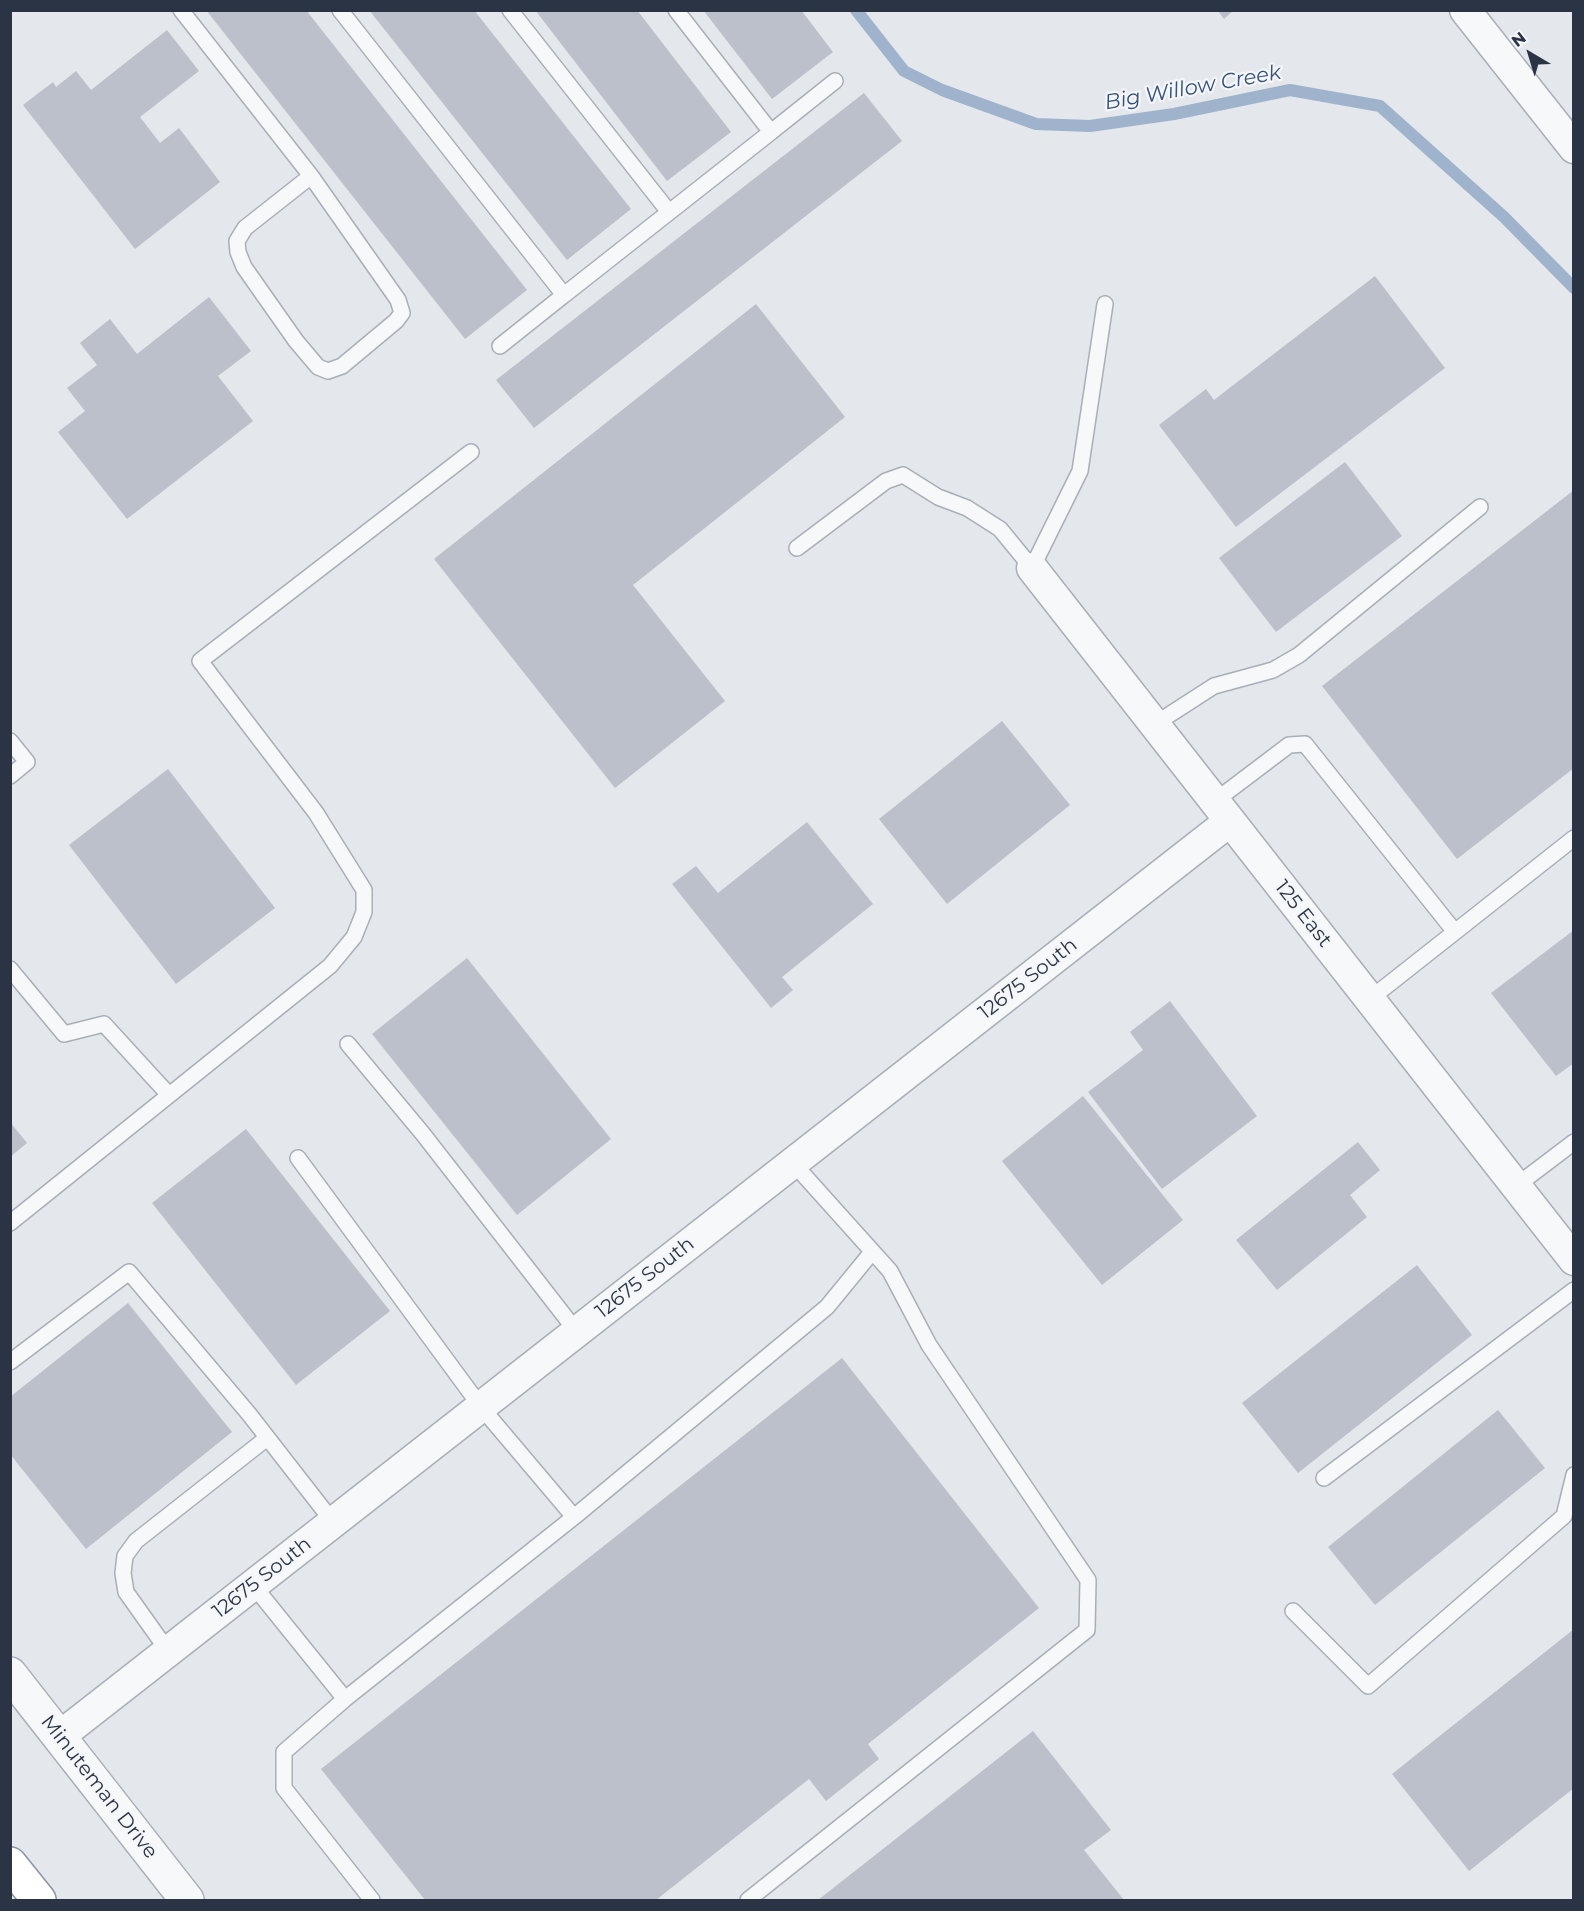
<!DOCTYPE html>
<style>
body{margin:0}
#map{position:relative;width:1584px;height:1911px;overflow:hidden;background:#e4e7ec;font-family:Montserrat,sans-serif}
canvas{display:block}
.frame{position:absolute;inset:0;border:12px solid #2b3445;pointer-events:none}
.north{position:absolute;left:1500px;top:24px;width:60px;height:60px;-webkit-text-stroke:4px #f4f6f9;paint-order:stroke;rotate:322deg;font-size:16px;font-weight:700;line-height:24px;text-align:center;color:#2b3445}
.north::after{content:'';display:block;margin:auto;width:21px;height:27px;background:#2b3445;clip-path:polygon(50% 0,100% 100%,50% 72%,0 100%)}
</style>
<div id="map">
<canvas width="1584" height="1911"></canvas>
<div class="frame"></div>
<div class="north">N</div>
</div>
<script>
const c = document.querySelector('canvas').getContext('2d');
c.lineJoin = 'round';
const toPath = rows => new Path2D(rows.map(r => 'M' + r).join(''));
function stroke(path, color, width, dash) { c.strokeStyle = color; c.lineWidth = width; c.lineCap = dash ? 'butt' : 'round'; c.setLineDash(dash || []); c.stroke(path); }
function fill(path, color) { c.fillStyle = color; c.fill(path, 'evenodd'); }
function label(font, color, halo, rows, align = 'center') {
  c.font = font + ' Montserrat,sans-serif'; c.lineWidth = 4.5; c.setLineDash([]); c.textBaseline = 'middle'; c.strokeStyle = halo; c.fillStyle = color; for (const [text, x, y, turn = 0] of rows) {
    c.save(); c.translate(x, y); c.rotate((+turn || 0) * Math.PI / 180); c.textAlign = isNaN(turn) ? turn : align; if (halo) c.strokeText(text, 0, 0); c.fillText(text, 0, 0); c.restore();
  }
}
stroke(toPath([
 [856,10,904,71,942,90,1036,124,1090,126,1174,114,1290,90,1380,106,1504,217,1574,288]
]), '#9fb4cc', 12);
fill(toPath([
 [206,10,306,10,527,290,465,339],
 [369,10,474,10,631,209,567,260],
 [535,10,637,10,731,132,667,181],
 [703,10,801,10,833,52,772,99],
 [1217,10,1234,10,1224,19],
 [167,30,199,71,140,117,160,143,179,128,220,182,135,249,23,105,53,82,56,87,76,71,91,90],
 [864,93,902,141,534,428,496,380],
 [1375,276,1445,368,1236,527,1159,425,1206,389,1214,400],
 [209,297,251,351,218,376,253,421,127,519,58,432,85,411,67,388,97,365,80,343,110,319,137,354],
 [756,304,845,417,633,585,725,701,615,788,434,559],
 [1345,462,1402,536,1276,632,1219,558],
 [1574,490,1574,768,1457,859,1322,686],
 [1002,721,1070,805,947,904,879,819],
 [168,769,275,908,176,984,69,845],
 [807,822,873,904,782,977,793,990,771,1008,672,884,696,866,718,893],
 [1574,930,1574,1063,1556,1076,1491,993],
 [467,958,611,1139,517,1215,372,1034],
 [1170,1001,1257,1116,1162,1189,1088,1092,1143,1050,1130,1032],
 [1083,1096,1183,1220,1102,1285,1002,1161],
 [10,1122,27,1143,10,1157],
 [246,1129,390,1311,296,1385,152,1203],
 [1358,1142,1380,1170,1350,1195,1367,1217,1277,1290,1236,1240],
 [1417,1265,1472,1335,1298,1473,1242,1403],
 [128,1303,232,1432,86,1549,10,1454,10,1397],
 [842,1358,1039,1608,868,1744,879,1759,826,1801,809,1779,656,1900,425,1900,321,1769],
 [1498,1410,1545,1468,1375,1605,1328,1547],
 [1574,1629,1574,1788,1469,1871,1392,1774],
 [1033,1731,1111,1830,1084,1850,1124,1900,818,1900]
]), '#bbc0ca');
const service = toPath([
 [181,10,311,176,398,300,402,313,396,321,342,366,328,371,318,367,296,341,244,267,238,252,237,241,245,228,311,176],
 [340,10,564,295,771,132,676,10],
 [510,10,669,212],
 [771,132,835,81],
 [500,346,564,295],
 [797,548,886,481,903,475,938,497,967,508,1000,529,1032,568,1080,471,1105,304],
 [1155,724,1214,686,1273,670,1299,655,1480,507],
 [10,741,27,762,10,776],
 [1215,801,1289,745,1305,744,1455,932],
 [10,969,64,1034,104,1024,169,1095],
 [1370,999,1574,838],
 [348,1044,423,1134,577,1332],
 [298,1158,481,1407,574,1517,827,1307,872,1252],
 [1516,1186,1574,1142],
 [10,1223,330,966,354,937,364,912,364,890,316,813,200,661,471,452],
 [10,1362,129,1272,249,1414,333,1522],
 [1324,1478,1574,1290],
 [253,1585,345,1699,574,1517],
 [1293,1611,1368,1686,1564,1516,1574,1475],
 [168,1651,126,1592,123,1573,125,1556,136,1541,267,1438],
 [345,1699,284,1752,284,1788,372,1900],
 [748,1900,1087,1630,1088,1580,929,1345,890,1271,793,1163]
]);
const minor = toPath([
 [1465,10,1574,148],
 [1032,568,1574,1260],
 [60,1736,1230,821]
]);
const tertiary = toPath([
 [10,1674,187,1900]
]);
const motorway = toPath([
 [10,1864,39,1900]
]);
stroke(service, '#a9aeb7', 18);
stroke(minor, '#a9aeb7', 33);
stroke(tertiary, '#a9aeb7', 36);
stroke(motorway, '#8b94a3', 36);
stroke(service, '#f7f8fa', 15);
stroke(minor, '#f7f8fa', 30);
stroke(tertiary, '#f7f8fa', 33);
stroke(motorway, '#fff', 33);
label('20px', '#2b3445', '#f4f6f9', [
 ["125 East",1303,914,52],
 ["12675 South",1028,979,-38],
 ["12675 South",645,1278,-38],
 ["12675 South",262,1578,-38],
 ["Minuteman Drive",99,1787,52]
]);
label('italic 21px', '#34527a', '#f4f6f9', [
 ["Big Willow Creek",1193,88,-10]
]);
</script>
